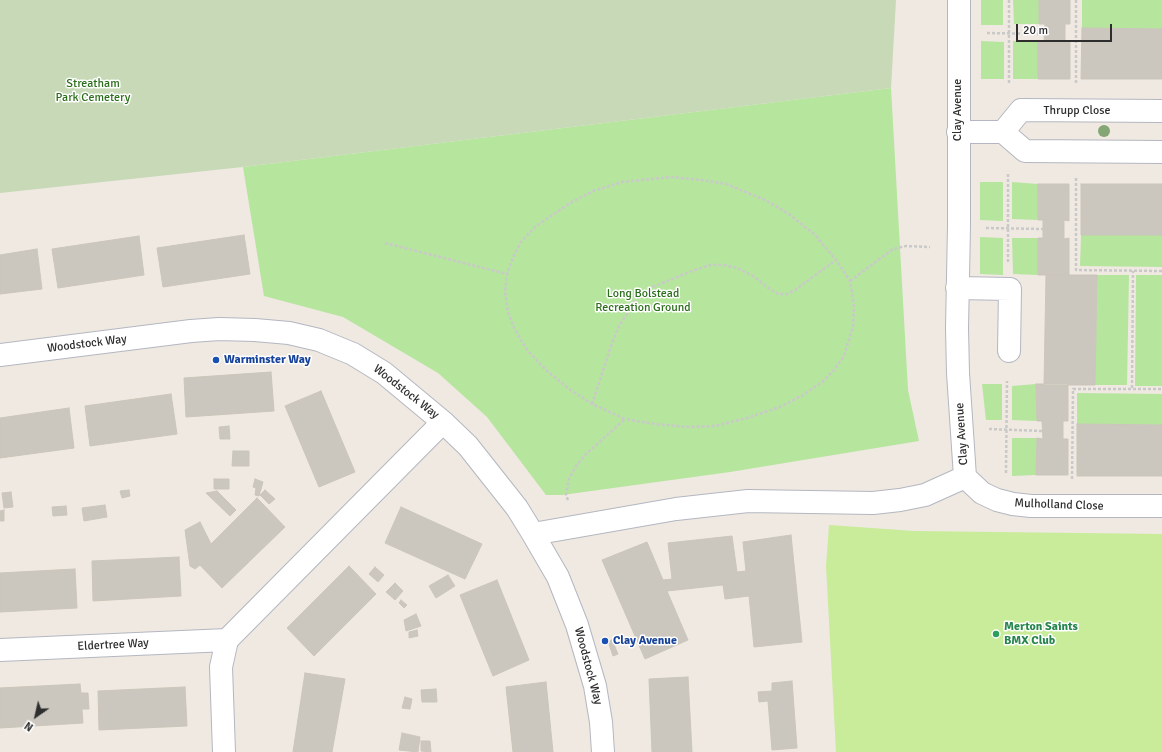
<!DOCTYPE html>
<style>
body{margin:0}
#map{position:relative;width:1162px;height:752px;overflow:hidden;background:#efe9e1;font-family:Signika,sans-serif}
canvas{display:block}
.north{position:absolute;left:16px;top:696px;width:40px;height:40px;-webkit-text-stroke:3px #fff;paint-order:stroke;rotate:214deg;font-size:11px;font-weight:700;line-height:16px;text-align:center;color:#2e2e2e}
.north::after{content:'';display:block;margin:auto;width:14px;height:18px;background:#2e2e2e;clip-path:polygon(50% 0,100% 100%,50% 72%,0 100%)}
.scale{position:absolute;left:1016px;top:24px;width:96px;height:18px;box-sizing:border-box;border:2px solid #2e2e2e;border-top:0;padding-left:5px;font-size:12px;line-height:14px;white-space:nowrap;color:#2e2e2e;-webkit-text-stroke:3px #fff;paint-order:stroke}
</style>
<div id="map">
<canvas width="1162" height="752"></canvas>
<div class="north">N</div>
<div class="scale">20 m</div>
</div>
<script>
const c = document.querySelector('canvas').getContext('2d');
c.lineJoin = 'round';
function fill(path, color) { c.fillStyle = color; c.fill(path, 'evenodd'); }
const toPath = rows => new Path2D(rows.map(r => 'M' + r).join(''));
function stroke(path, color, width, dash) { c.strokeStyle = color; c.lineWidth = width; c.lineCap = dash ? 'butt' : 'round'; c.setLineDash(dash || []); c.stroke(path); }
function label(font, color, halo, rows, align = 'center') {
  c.font = font + ' Signika,sans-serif'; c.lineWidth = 3; c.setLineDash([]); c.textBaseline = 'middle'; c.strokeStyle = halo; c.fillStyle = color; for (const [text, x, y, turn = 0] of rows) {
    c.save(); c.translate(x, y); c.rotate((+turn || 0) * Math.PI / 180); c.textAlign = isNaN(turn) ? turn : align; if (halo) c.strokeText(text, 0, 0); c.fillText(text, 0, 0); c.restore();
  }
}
fill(toPath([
 [981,0,1003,0,1003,25,981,25],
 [1013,0,1039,0,1039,24,1014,24],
 [1082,0,1162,0,1162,29,1082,28],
 [981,41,1004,42,1004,79,981,79],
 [1013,41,1038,42,1038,79,1013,79],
 [891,88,908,390,919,441,730,472,562,495,546,495,487,417,438,373,343,317,264,296,243,167],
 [980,182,1003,182,1003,221,980,220],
 [1012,182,1038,184,1038,220,1012,219],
 [1081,235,1162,235,1162,267,1080,266],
 [980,237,1003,238,1003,275,980,274],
 [1012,238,1038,238,1038,275,1013,274],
 [1097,275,1129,275,1127,385,1095,385],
 [1136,275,1162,275,1162,386,1135,386],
 [982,384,1002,384,1002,420,986,420],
 [1036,384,1037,421,1012,420,1012,386],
 [1077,393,1162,394,1162,425,1077,424],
 [1012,438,1037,438,1036,475,1012,476]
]), '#b6e59e');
fill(toPath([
 [0,0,896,0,891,88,243,167,0,193]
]), '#c8d9b8');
fill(toPath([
 [829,525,914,531,1162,534,1162,752,836,752,826,566]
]), '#c9ec9a');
const building = toPath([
 [1039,0,1070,0,1070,24,1065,24,1065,42,1070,42,1070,79,1038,79,1038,42,1044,42,1045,24,1039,24,1039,0],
 [1082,28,1162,29,1162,79,1081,79,1082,28],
 [1038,184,1069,184,1069,221,1064,220,1064,239,1069,238,1069,275,1038,275,1038,238,1043,238,1043,220,1038,220,1038,184],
 [1081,184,1162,184,1162,235,1081,235,1081,184],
 [244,235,250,274,163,287,157,248,244,235],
 [139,236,144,275,58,288,52,249,139,236],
 [37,249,42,289,0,294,0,255,37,249],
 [1046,275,1097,275,1095,385,1044,385,1046,275],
 [271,372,274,411,186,417,184,378,271,372],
 [1036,384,1068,384,1068,421,1063,421,1063,439,1068,439,1068,475,1036,475,1037,438,1043,439,1042,421,1037,421,1036,384],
 [321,391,355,472,319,487,285,406,321,391],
 [171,394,177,434,90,446,85,406,171,394],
 [69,408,74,448,0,458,0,418,69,408],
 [1077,424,1162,425,1162,476,1077,476,1077,424],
 [229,426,230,439,220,439,219,427,229,426],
 [233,451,249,451,249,466,232,466,233,451],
 [214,479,229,479,229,489,214,489,214,479],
 [255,479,263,482,259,496,255,495,256,488,253,487,255,479],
 [129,490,130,496,122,498,120,491,129,490],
 [265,490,275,499,269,504,260,495,265,490],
 [217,491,236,510,230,516,206,493,217,491],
 [11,492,13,507,4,508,2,493,11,492],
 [257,498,285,527,222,588,195,560,257,498],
 [105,505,107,517,84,521,82,508,105,505],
 [66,506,67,515,53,516,52,507,66,506],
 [401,507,482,544,465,579,385,543,401,507],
 [4,510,4,521,0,521,0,511,4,510],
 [200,522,211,544,195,560,200,565,195,569,190,566,185,530,200,522],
 [791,535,802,642,754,647,749,596,725,599,723,585,667,591,688,640,645,659,602,560,647,542,663,580,672,579,668,543,732,536,737,572,746,571,743,542,791,535],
 [179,557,181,596,93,601,92,561,179,557],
 [349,566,376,594,314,656,287,628,349,566],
 [375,567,384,575,378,582,369,574,375,567],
 [75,569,77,608,0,612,0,573,75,569],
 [448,575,455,586,436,598,429,586,448,575],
 [497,580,529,660,493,676,460,595,497,580],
 [395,583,403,591,395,600,386,592,395,583],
 [401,600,407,605,404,608,399,603,401,600],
 [416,614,421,626,406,631,404,620,416,614],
 [417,630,418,636,409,638,409,632,417,630],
 [612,640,618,654,613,656,608,641,612,640],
 [305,673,345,679,332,752,293,752,305,673],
 [688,677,692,752,652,752,649,679,688,677],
 [792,681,797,748,772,750,768,701,759,702,758,692,772,691,772,683,792,681],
 [546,682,553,752,513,752,506,687,546,682],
 [80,684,81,693,88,693,89,709,82,709,83,723,0,728,0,688,80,684],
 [185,687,187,726,99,730,98,691,185,687],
 [436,689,437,702,422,702,421,690,436,689],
 [405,697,412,699,410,709,402,708,405,697],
 [402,733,420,737,418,752,399,750,402,733],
 [421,741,430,741,431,752,421,751,421,741]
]);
fill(building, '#cbc7bf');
stroke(building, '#cbc5ba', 1);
const minor = toPath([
 [958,132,1003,132,1025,151,1162,152],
 [1003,132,1021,110,1162,111],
 [957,288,1010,289,1009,351],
 [0,355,191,331,219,329,255,330,289,333,319,340,353,354,384,373,443,422,468,446,517,508,533,534,558,577,577,625,595,686,601,722,603,752],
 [965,477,982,493,997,500,1013,504,1031,506,1162,506],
 [533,534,676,509,748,501,873,503,900,500,925,495,965,477,958,373,957,328,959,226,959,0],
 [0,650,227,640],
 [224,752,221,667,227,640,443,422]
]);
stroke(minor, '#b4b7c1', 24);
stroke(toPath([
 [1009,0,1009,85],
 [987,33,1044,34],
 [1076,83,1076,0],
 [1076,178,1076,270,1162,271],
 [986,228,1043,229],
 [385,243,507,274],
 [1008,262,1008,173],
 [850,281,893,249,906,246,930,247],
 [1132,388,1133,271],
 [592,404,612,343,619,326,639,296,650,288,692,271,710,265,724,265,737,268,753,276,771,290,778,294,787,294,795,290,836,260],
 [989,429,1042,431],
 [1006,473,1007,381],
 [1072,479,1073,389,1162,389],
 [568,500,566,495,569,479,576,466,586,454,625,419,592,404,569,389,547,371,527,350,514,328,508,312,505,293,507,274,513,257,521,242,536,226,570,203,593,191,622,182,671,177,702,180,726,184,765,200,789,214,815,235,836,260,850,281,854,306,853,326,844,356,834,370,822,382,803,395,780,407,747,418,715,426,688,427,655,424,625,419]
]), '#c9c9c9', 2.5, [3, 2]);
stroke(minor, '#fff', 22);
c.fillStyle = '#84a574';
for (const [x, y] of [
 [1104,131]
]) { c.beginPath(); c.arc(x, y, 6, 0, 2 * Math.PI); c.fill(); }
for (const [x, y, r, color] of [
 [216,360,4,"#1a4fb4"],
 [996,634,4,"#2e9e5b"],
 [605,641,4,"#1a4fb4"]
]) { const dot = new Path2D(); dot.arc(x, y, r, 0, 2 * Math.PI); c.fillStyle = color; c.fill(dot); stroke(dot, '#fff', 1.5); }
label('12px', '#2c6e1b', '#fff', [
 ["Streatham",93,84],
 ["Park Cemetery",93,98],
 ["Long Bolstead",643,294],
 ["Recreation Ground",643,308]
]);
label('12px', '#2e2e2e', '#fff', [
 ["Clay Avenue",958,110,-90],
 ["Thrupp Close",1077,111],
 ["Woodstock Way",87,344,-7],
 ["Woodstock Way",406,392,38],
 ["Clay Avenue",962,434,-94],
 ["Mulholland Close",1059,505,2],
 ["Eldertree Way",113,645,-3],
 ["Woodstock Way",588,666,75]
]);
label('bold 12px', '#164399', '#fff', [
 ["Warminster Way",224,360],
 ["Clay Avenue",613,641]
], 'left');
label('bold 12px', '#27864d', '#fff', [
 ["Merton Saints",1004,627],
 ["BMX Club",1004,641]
], 'left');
</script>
